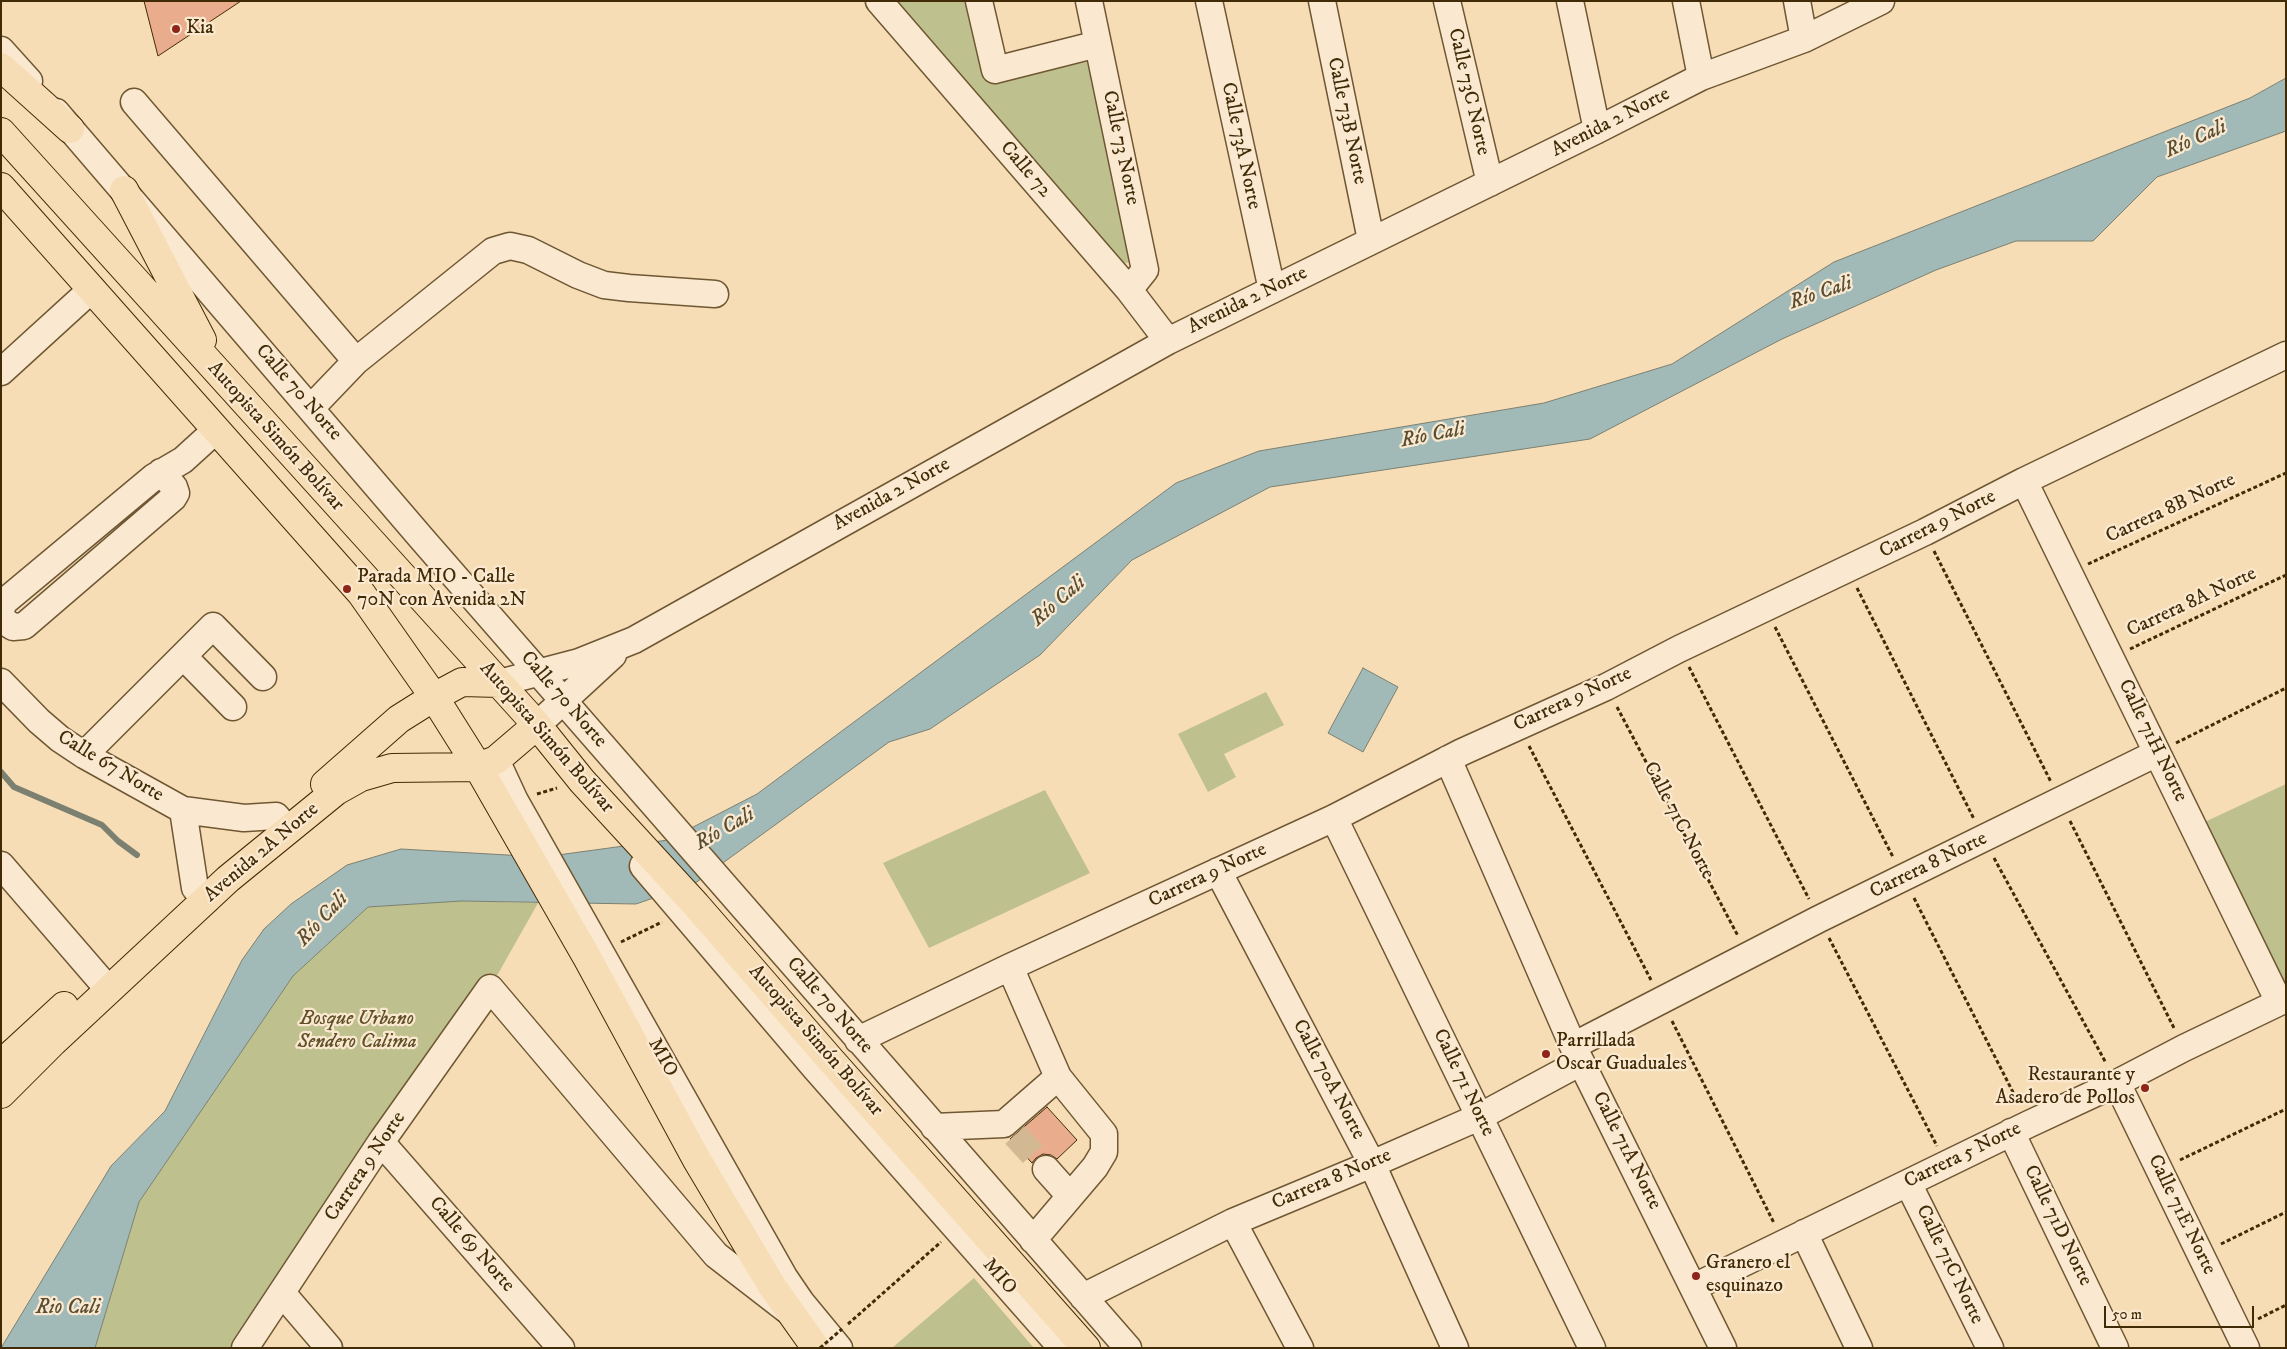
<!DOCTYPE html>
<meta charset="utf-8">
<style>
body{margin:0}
#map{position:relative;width:2287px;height:1349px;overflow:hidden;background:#f7ddb6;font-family:"IM FELL DW Pica",serif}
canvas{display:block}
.frame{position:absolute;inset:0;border:2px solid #412a06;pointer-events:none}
.scale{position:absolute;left:2104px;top:1306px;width:150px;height:22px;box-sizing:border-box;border:2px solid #412a06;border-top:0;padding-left:6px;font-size:15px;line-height:18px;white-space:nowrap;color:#412a06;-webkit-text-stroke:4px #fae9d0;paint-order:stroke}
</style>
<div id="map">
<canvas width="2287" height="1349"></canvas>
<div class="frame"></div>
<div class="scale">50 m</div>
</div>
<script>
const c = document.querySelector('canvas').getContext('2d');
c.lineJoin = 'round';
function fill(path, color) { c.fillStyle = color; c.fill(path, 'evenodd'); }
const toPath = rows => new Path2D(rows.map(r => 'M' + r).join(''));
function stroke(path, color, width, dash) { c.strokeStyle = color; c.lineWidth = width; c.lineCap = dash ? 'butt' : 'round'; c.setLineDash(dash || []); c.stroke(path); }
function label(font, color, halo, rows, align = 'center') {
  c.font = font + ' "IM FELL DW Pica",serif'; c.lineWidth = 4.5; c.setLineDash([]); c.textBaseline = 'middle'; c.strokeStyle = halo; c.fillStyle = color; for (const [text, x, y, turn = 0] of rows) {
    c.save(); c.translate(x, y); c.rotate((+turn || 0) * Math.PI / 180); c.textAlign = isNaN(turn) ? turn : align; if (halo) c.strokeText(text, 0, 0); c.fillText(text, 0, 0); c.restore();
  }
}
fill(toPath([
 [896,1,971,1,992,80,1087,62,1134,261,1118,265],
 [1266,692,1284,725,1224,754,1236,777,1208,792,1178,734],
 [2286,784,2286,999,2194,827],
 [1045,790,1090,873,929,948,883,863],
 [461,901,538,903,490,988,244,1348,95,1348,139,1202,293,976,368,907],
 [974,1278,1034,1348,892,1348]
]), '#bec08d');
const water = toPath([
 [2286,78,2286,131,2157,177,2093,241,2016,241,1936,270,1782,339,1590,439,1270,487,1132,560,1040,655,930,729,889,742,694,884,636,904,461,901,368,907,293,976,139,1202,95,1348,1,1348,111,1166,165,1111,242,960,264,929,291,904,347,865,401,849,543,857,668,840,757,794,1176,483,1259,451,1544,403,1672,364,1834,262,2250,98,2286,78],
 [1363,668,1398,687,1363,752,1328,733,1363,668]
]);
fill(water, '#a1bab8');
stroke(water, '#7b8071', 1);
stroke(toPath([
 [1,772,14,787,102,825,118,841,137,855]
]), '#7b8071', 6);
const building = toPath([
 [144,1,241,1,158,56,144,1],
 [1047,1107,1077,1140,1057,1159,1051,1155,1043,1154,1036,1158,1032,1163,1010,1139,1047,1107]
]);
fill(building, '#e9ad8d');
stroke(building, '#412a06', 1);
stroke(toPath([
 [1015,1135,1046,1169]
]), '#d3b993', 26, [26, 13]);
const minor = toPath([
 [879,1,1129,290,1168,341],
 [979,1,995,70,1098,44],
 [1089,1,1145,270,1129,290],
 [1209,1,1272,290],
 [1322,1,1371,240],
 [1447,1,1490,183],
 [1570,1,1597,130],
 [1686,1,1701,77],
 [1797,1,1804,39],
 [1,50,29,81],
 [134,102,356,361,311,408],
 [56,112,423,540,1128,1348],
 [356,361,493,251,510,246,528,250,578,275,604,285,629,288,715,294],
 [1,372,92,289],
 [2024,481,2279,1002],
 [1,610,4,602,154,477,183,460,216,430],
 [1,613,4,621,13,627,24,626,173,498,176,493,174,487,161,472],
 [183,656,233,707],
 [1,682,39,721,60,739,84,755,183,810,244,818,276,816,288,830],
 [499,683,579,662,634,640,1168,341,1597,130,1701,77,1804,39,1881,1],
 [537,725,613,655],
 [84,755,213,626,263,677],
 [1448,759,1573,1046,1723,1348],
 [496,760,515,801,784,1277,801,1302,839,1348],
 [183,810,195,888,206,900],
 [1334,818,1592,1348],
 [1,865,109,990],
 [643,866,816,1069,1062,1348],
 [1218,871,1372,1164,1455,1348],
 [1010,967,1058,1077,1104,1134,1104,1152,1095,1167,1033,1240],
 [858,1040,1010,967,1334,818,1462,752,1606,687,1679,649,1925,532,2024,481,2286,355],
 [1573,1046,1819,919,2157,753],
 [2117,1083,2246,1348],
 [934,1127,1004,1124,1058,1077],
 [2011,1132,2115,1348],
 [381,1142,561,1348],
 [1046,1169,1070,1196],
 [1908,1183,1990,1348],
 [1233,1222,1300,1348],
 [1804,1233,1859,1348],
 [1694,1287,2029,1124,2117,1083,2184,1048,2286,999],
 [282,1293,329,1348],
 [1083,1297,1233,1222,1372,1164,1479,1117,1581,1062],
 [245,1348,381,1142,490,988,716,1255,787,1310]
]);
const major = toPath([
 [1,67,70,129],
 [1,132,537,725,582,781,696,905,828,1057,1086,1348],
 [1,187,361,593,434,697,478,767,588,959,697,1160,772,1286,816,1348],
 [124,190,202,340],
 [325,784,399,719,434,697,462,682,499,683],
 [1,1064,64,1006],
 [1,1094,53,1042,228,879,336,791,361,777,392,768,478,767,496,760,537,725]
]);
stroke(minor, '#6e5732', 29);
stroke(major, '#412a06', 30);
stroke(toPath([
 [1934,551,2051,782],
 [2088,564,2286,473],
 [1857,588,1974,819],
 [1775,627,1893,857],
 [2130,649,2286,575],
 [1689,667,1809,899],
 [1617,707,1738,936],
 [2176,743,2286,688],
 [1529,746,1651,980],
 [537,794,557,788],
 [2070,821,2174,1028],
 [1994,858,2106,1063],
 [1914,898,2019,1104],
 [1829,938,1937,1146],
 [621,942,662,922],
 [1672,1021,1774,1223],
 [2180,1160,2286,1109],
 [2221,1244,2286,1212],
 [2258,1319,2286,1305],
 [848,1324,941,1242]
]), '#412a06', 3, [4, 2.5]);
stroke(minor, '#fae9d0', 26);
stroke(major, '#f7ddb6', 28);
stroke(toPath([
 [820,1348,842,1329]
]), '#412a06', 3, [4, 2.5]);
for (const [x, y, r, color] of [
 [176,29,5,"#8f2418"],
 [347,589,5,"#8f2418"],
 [1546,1054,5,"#8f2418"],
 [2145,1088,5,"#8f2418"],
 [1696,1276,5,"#8f2418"]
]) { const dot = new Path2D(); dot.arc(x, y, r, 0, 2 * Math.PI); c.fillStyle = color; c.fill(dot); stroke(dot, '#fae9d0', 2); }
label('20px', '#412a06', '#fae9d0', [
 ["Kia",186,29],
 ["Parada MIO - Calle",357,578],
 ["70N con Avenida 2N",357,601],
 ["Parrillada",1556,1042],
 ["Oscar Guaduales",1556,1065],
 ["Restaurante y",2135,1076,"right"],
 ["Asadero de Pollos",2135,1099,"right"],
 ["Granero el",1706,1264],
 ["esquinazo",1706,1287]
], 'left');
label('20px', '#412a06', '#fae9d0', [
 ["Calle 73C Norte",1468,92,77],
 ["Calle 73B Norte",1346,121,78],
 ["Avenida 2 Norte",1611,123,-27],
 ["Calle 73A Norte",1240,146,78],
 ["Calle 73 Norte",1120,148,78],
 ["Calle 72",1025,170,49],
 ["Avenida 2 Norte",1248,301,-26],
 ["Calle 70 Norte",298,393,49],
 ["Autopista Simón Bolívar",275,437,48],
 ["Avenida 2 Norte",892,495,-29],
 ["Carrera 8B Norte",2171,509,-25],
 ["Carrera 9 Norte",1938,525,-27],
 ["Carrera 8A Norte",2192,603,-25],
 ["Calle 70 Norte",563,700,49],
 ["Carrera 9 Norte",1573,700,-25],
 ["Autopista Simón Bolívar",546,738,49],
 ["Calle 71H Norte",2152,741,64],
 ["Calle 67 Norte",110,767,31],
 ["Calle 71C Norte",1678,821,62],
 ["Avenida 2A Norte",262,853,-40],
 ["Carrera 8 Norte",1929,866,-26],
 ["Carrera 9 Norte",1208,876,-25],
 ["Calle 70 Norte",829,1006,49],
 ["Autopista Simón Bolívar",815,1041,49],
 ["MIO",662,1058,61],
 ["Calle 70A Norte",1328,1080,62],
 ["Calle 71 Norte",1463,1083,64],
 ["Calle 71A Norte",1626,1151,63],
 ["Carrera 5 Norte",1963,1156,-26],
 ["Carrera 9 Norte",366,1167,-56],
 ["Carrera 8 Norte",1332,1180,-23],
 ["Calle 71E Norte",2181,1215,64],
 ["Calle 71D Norte",2057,1226,64],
 ["Calle 69 Norte",471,1245,49],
 ["Calle 71C Norte",1949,1265,64],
 ["MIO",999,1277,49]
]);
label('italic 20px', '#605028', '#fae9d0', [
 ["Bosque Urbano",357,1020],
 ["Sendero Calima",357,1043]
]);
label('italic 21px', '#594e32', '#fae9d0', [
 ["Río Cali",2196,140,-24],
 ["Río Cali",1821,294,-19],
 ["Río Cali",1433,436,-11],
 ["Río Cali",1059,602,-41],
 ["Río Cali",725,830,-30],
 ["Río Cali",323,920,-47],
 ["Rio Cali",68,1309]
]);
</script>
